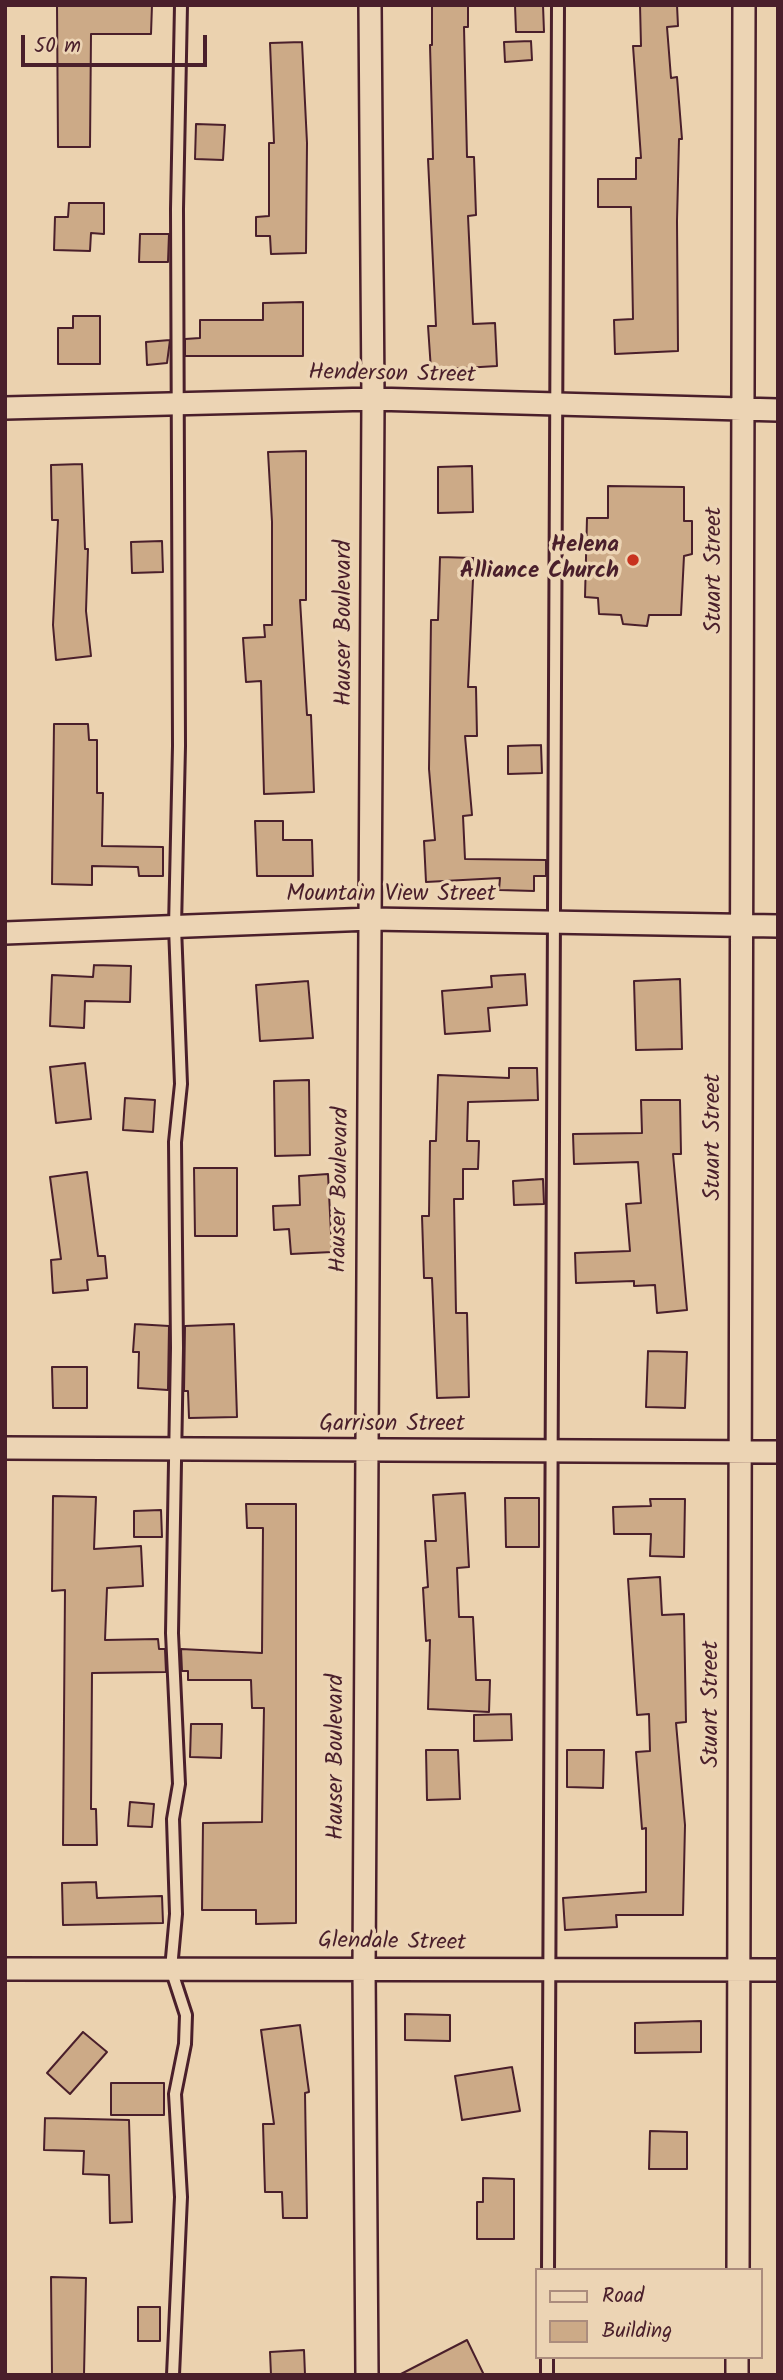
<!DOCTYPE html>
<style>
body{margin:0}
#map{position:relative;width:783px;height:2380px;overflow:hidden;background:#ebd2af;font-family:Kalam,sans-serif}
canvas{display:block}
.frame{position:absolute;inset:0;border:7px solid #4a1f2b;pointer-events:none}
.legend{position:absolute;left:535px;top:2268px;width:228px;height:91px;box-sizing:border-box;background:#ecd4b4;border:2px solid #ab8c7d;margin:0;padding:9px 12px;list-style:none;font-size:21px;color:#4a1f2b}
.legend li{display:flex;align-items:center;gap:14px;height:35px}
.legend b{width:35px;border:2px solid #ab8c7d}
.scale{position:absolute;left:21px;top:35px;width:186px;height:32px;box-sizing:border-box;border:4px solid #4a1f2b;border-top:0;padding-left:9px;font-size:21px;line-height:24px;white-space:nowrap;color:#4a1f2b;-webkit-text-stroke:5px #ecd4b4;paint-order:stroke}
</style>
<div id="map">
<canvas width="783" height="2380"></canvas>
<div class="frame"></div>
<ul class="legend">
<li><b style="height:9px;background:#ecd4b4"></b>Road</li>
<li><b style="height:19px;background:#ccaa87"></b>Building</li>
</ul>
<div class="scale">50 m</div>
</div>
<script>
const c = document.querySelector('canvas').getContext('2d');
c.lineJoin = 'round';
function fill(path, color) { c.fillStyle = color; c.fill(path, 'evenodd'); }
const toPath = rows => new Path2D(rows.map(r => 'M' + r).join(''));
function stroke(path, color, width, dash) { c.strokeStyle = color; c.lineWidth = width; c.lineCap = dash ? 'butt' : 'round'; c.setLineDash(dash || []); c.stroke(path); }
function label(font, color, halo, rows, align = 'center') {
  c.font = font + ' Kalam,sans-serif'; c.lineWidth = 7; c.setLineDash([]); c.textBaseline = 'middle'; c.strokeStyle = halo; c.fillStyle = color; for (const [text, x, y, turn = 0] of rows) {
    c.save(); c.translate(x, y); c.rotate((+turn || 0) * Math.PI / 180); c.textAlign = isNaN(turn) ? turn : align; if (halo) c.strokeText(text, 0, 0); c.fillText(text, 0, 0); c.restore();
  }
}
const building = toPath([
 [57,5,152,5,151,34,91,34,90,147,58,147,57,5],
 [432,5,468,5,468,27,464,27,467,157,474,157,476,215,468,216,473,324,495,323,497,366,431,370,428,326,436,326,428,159,433,159,430,45,432,45,432,5],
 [515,5,543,5,544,32,516,32,515,5],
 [640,5,677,5,678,26,667,27,671,78,677,77,682,139,679,139,677,221,678,351,615,354,614,320,633,319,631,207,598,207,598,179,636,179,636,158,641,158,633,46,641,46,640,5],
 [531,41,532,60,505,62,504,42,531,41],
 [302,42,307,143,306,253,271,254,270,236,256,236,256,217,269,216,269,143,274,143,270,43,302,42],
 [196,124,225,125,223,160,195,159,196,124],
 [69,203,104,203,104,234,91,233,90,251,54,250,55,217,68,217,69,203],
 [140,234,169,234,168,262,139,262,140,234],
 [303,302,303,356,185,356,185,339,200,338,200,320,263,320,263,303,303,302],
 [73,316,100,316,100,364,58,364,58,328,73,328,73,316],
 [170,340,167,363,147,365,146,342,170,340],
 [306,451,306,600,300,600,307,715,311,715,314,792,264,794,261,681,246,682,243,638,265,637,264,625,272,625,272,522,268,452,306,451],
 [82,464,85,549,88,549,86,611,91,656,56,660,53,625,58,520,52,520,51,465,82,464],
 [472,466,473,512,438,513,438,467,472,466],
 [608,486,684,487,684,521,692,521,692,554,684,556,681,615,649,615,647,626,623,624,621,615,599,614,598,598,585,597,587,518,608,518,608,486],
 [162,541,163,572,132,573,131,542,162,541],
 [440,557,474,558,468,687,476,687,477,736,465,736,472,815,463,816,465,859,546,860,546,876,534,876,534,891,499,890,500,878,426,882,424,841,435,840,429,769,431,620,438,620,440,557],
 [54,724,88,724,89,740,97,740,97,793,103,793,102,846,163,847,163,876,139,876,138,867,92,866,92,885,52,884,54,724],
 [541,745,542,773,508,774,508,746,541,745],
 [255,821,283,821,283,840,312,840,313,876,257,876,255,821],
 [94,965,131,966,130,1002,85,1001,84,1028,50,1026,52,975,93,977,94,965],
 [525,974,527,1005,488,1008,490,1031,445,1034,442,991,492,987,491,976,525,974],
 [680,979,682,1049,636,1050,634,981,680,979],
 [308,981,313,1038,260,1041,256,985,308,981],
 [85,1063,91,1119,56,1123,50,1067,85,1063],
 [509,1068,537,1068,538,1100,468,1102,467,1141,479,1141,478,1169,463,1169,463,1199,454,1199,456,1313,467,1313,469,1397,437,1398,432,1278,424,1278,422,1216,429,1216,430,1141,436,1141,438,1075,509,1078,509,1068],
 [309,1080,310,1155,275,1156,274,1081,309,1080],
 [125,1098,155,1100,153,1132,123,1130,125,1098],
 [641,1100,680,1100,681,1154,673,1154,687,1310,657,1313,655,1285,634,1286,634,1281,576,1283,575,1253,630,1251,626,1204,641,1203,638,1162,574,1164,573,1134,642,1133,641,1100],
 [194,1168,237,1168,237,1236,195,1236,194,1168],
 [87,1172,98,1256,105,1256,107,1278,87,1280,88,1290,53,1293,51,1260,61,1259,50,1177,87,1172],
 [328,1174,332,1252,291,1254,289,1229,274,1230,273,1206,300,1205,299,1176,328,1174],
 [543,1179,544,1204,514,1205,513,1181,543,1179],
 [135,1324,169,1326,168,1390,138,1388,139,1352,133,1352,135,1324],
 [234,1324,237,1417,189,1418,188,1391,184,1391,185,1326,234,1324],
 [648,1351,687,1352,685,1408,646,1407,648,1351],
 [52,1367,87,1367,87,1408,53,1408,52,1367],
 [465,1493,469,1567,457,1568,459,1617,473,1617,476,1680,490,1680,489,1712,428,1709,430,1640,426,1641,423,1588,428,1587,425,1541,436,1541,433,1495,465,1493],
 [53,1496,96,1497,94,1549,141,1546,143,1586,107,1588,105,1640,158,1639,159,1649,165,1649,166,1672,92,1673,91,1809,96,1809,97,1845,63,1845,65,1590,52,1591,53,1496],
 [505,1498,539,1498,539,1547,506,1547,505,1498],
 [650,1499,685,1499,684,1557,650,1556,651,1534,614,1534,613,1507,651,1506,650,1499],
 [246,1504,296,1504,296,1923,256,1924,256,1910,202,1910,203,1823,262,1822,264,1708,252,1708,251,1680,188,1680,188,1671,182,1671,181,1649,262,1653,263,1528,247,1528,246,1504],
 [161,1510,162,1537,134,1537,134,1511,161,1510],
 [660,1577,662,1615,684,1614,686,1722,676,1723,685,1825,683,1915,616,1915,617,1927,565,1930,563,1898,646,1892,646,1828,642,1829,636,1752,650,1751,649,1714,637,1715,628,1579,660,1577],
 [511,1714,512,1740,474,1741,474,1715,511,1714],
 [191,1724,222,1724,221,1758,190,1757,191,1724],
 [426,1750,458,1750,460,1799,427,1800,426,1750],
 [567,1750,604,1750,603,1788,567,1787,567,1750],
 [130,1802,154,1804,152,1827,128,1826,130,1802],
 [96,1882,97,1898,162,1896,163,1923,63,1925,62,1883,96,1882],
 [405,2014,450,2015,450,2041,405,2040,405,2014],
 [701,2021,701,2052,635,2053,635,2023,701,2021],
 [300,2025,309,2092,305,2093,307,2218,283,2218,282,2192,265,2192,263,2124,274,2124,261,2030,300,2025],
 [83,2032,107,2052,70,2094,47,2073,83,2032],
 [512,2067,520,2111,462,2120,455,2076,512,2067],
 [111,2083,164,2083,164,2115,111,2115,111,2083],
 [45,2118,129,2120,132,2222,110,2223,109,2175,83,2174,84,2151,44,2150,45,2118],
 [650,2131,687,2132,687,2169,649,2169,650,2131],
 [483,2178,514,2179,514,2239,477,2239,477,2202,483,2202,483,2178],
 [51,2277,86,2278,84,2375,52,2375,51,2277],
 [138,2307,160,2307,160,2341,138,2341,138,2307],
 [467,2340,484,2375,399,2375,467,2340],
 [304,2350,305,2375,271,2375,270,2352,304,2350]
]);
fill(building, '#ccaa87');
stroke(building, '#4a1f2b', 2);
const lane = toPath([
 [548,2270,558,5],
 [173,2375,181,2197,175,2094,185,2044,186,2015,171,1969,176,1914,173,1819,179,1784,172,1633,177,1348,175,1142,181,1084,175,927,179,746,177,209,181,5],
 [547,2375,547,2357]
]);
const street = toPath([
 [5,408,373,399,778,410],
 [5,933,371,919,778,926],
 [5,1448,778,1452],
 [5,1969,778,1970],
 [738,2270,744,5],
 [367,2375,364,1969,373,399,370,5],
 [737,2375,737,2357]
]);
stroke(lane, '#4a1f2b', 16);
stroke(street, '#4a1f2b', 26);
stroke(lane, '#ecd4b4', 10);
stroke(street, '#ecd4b4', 21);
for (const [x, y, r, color] of [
 [633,560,7,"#c8321e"]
]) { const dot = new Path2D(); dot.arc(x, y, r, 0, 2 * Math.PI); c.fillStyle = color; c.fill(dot); stroke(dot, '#ecd4b4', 2.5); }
label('23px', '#4a1f2b', '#ecd4b4', [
 ["Henderson Street",392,376,1],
 ["Stuart Street",716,570,-90],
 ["Hauser Boulevard",346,623,-90],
 ["Mountain View Street",391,896],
 ["Stuart Street",715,1137,-90],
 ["Hauser Boulevard",342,1190,-89],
 ["Garrison Street",392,1426],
 ["Stuart Street",713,1704,-90],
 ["Hauser Boulevard",338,1757,-90],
 ["Glendale Street",392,1944,1]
]);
label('bold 23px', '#4a1f2b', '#ecd4b4', [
 ["Helena",619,547],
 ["Alliance Church",619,573]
], 'right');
</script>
